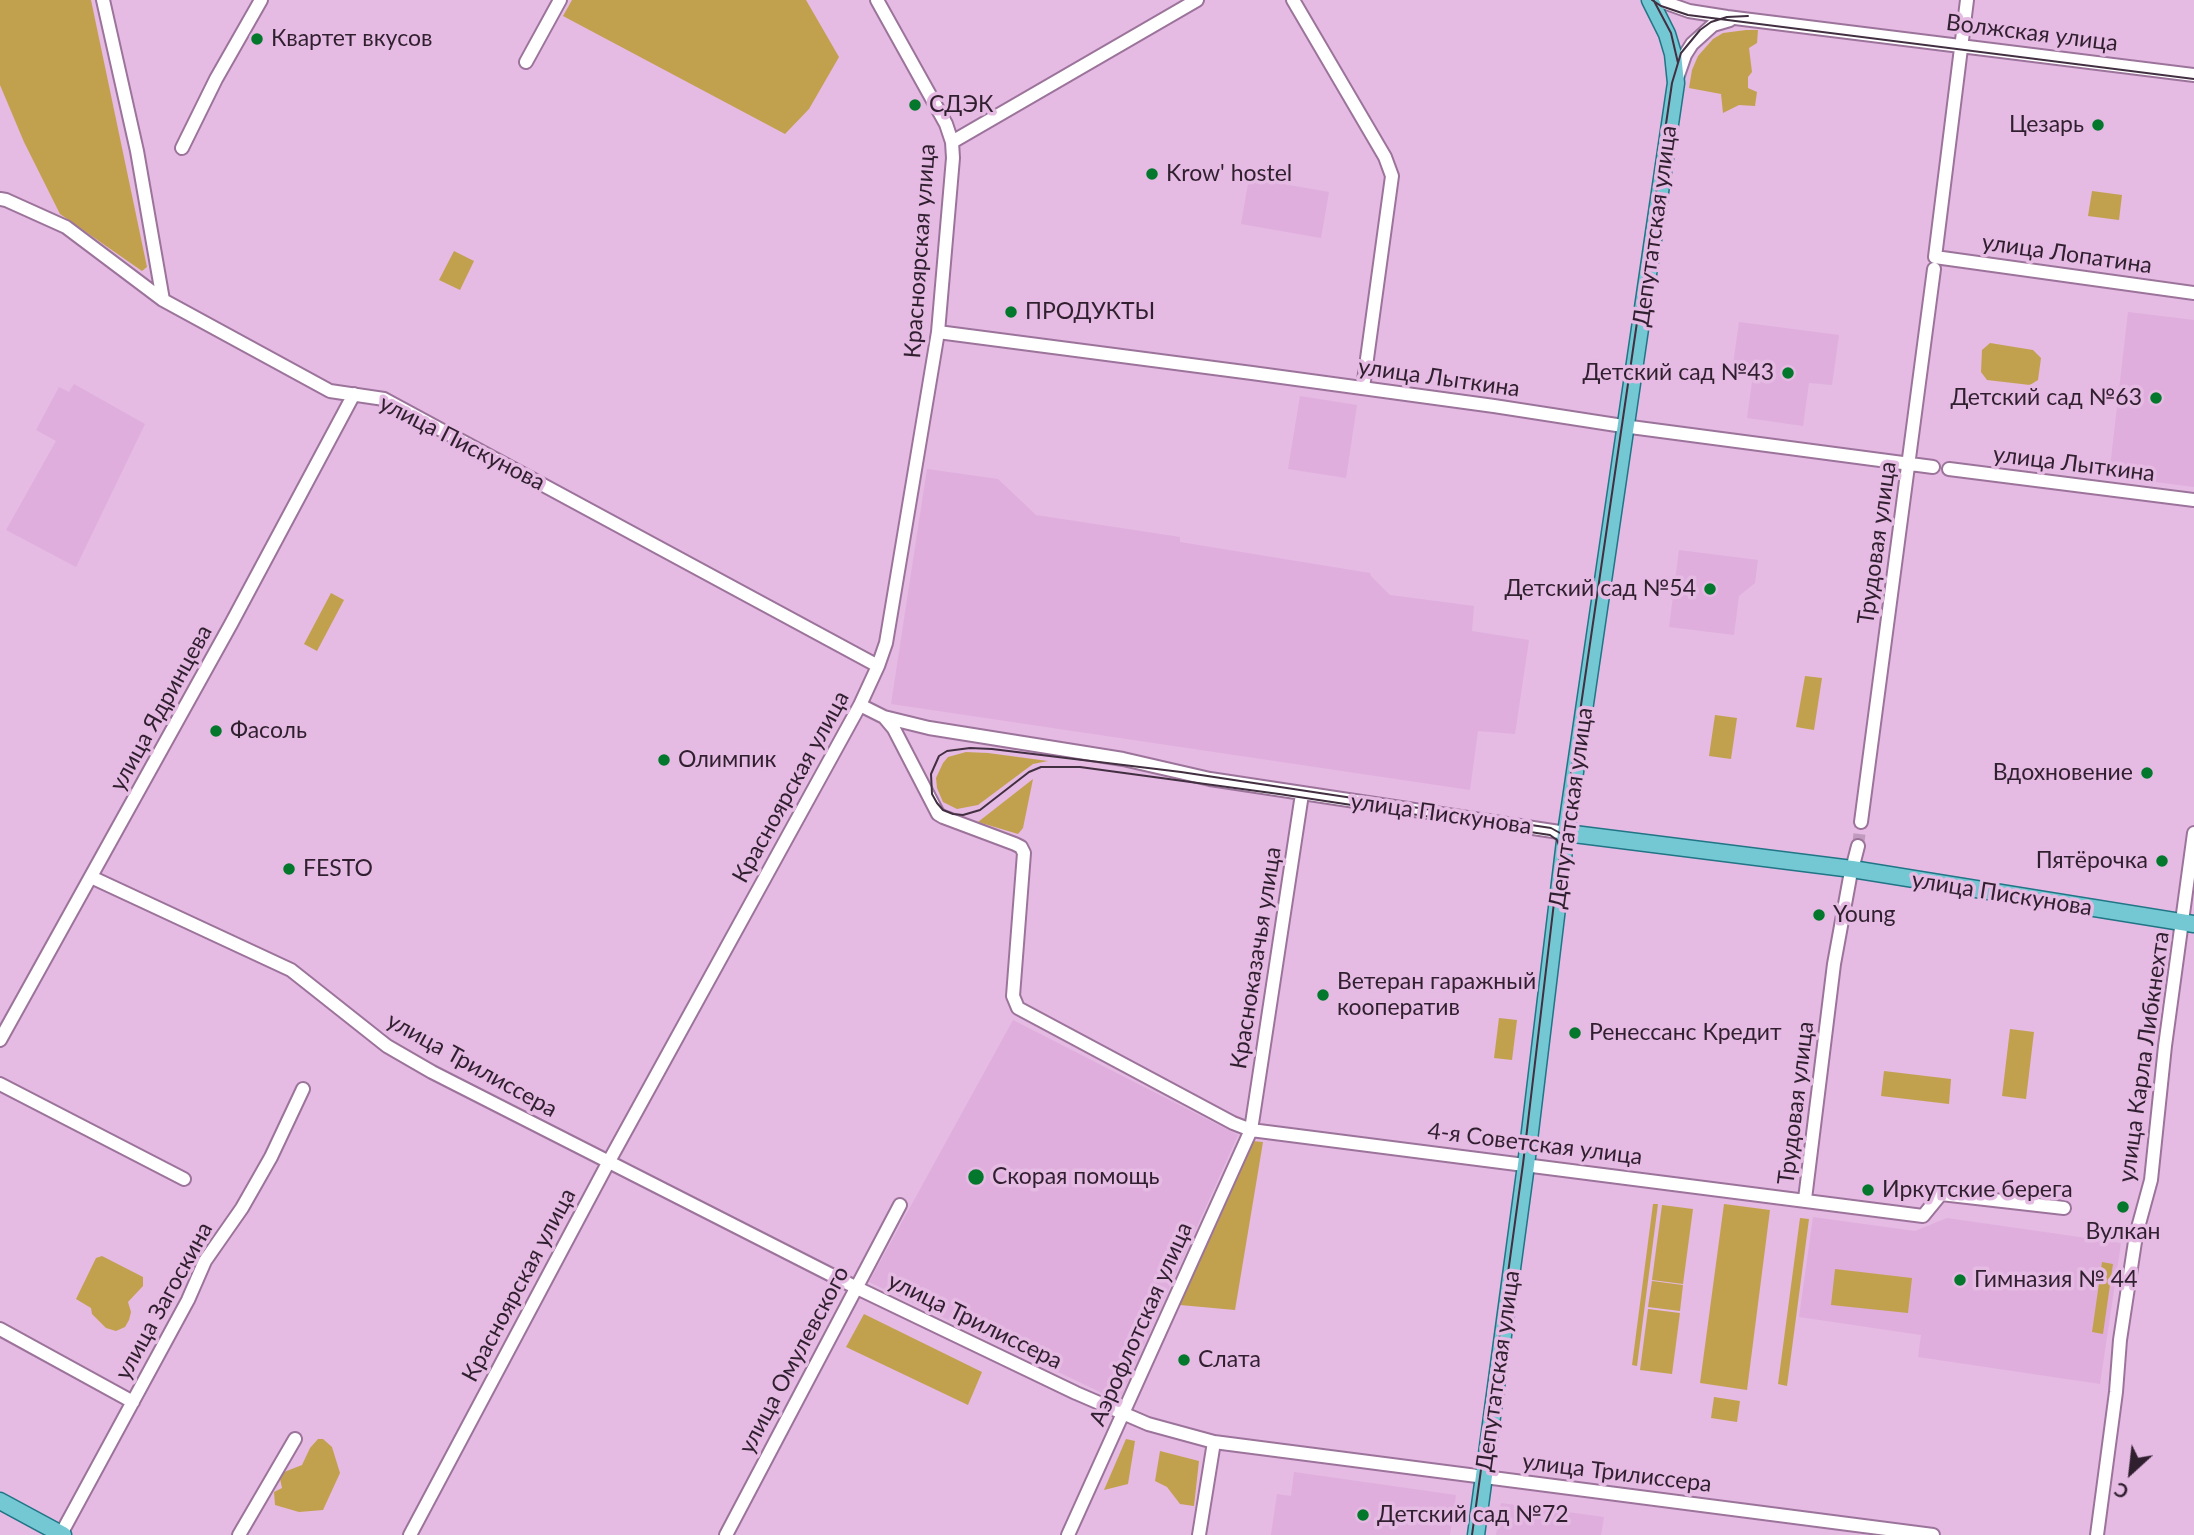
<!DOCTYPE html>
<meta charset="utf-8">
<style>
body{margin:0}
#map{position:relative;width:2194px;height:1535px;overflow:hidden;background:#e5bae3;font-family:Lato,sans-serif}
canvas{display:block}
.north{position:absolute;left:2096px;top:1437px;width:70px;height:70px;-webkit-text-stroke:5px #e5bae3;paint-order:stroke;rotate:207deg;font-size:19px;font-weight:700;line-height:28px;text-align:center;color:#301f2f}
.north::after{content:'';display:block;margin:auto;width:24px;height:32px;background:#301f2f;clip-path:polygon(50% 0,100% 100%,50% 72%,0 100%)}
</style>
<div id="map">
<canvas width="2194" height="1535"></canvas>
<div class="north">С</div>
</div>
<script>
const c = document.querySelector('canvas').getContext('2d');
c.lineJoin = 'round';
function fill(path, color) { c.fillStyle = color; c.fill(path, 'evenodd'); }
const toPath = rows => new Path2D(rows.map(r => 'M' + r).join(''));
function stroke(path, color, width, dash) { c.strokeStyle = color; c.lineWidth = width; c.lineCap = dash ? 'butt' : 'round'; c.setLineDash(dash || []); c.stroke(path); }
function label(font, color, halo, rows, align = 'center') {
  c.font = font + ' Lato,sans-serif'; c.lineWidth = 7; c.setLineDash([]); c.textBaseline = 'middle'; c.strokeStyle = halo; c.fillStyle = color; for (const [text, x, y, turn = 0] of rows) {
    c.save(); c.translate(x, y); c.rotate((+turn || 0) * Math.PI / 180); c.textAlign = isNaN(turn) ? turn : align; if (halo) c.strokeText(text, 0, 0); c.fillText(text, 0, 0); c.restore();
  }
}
fill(toPath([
 [1249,178,1329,192,1321,238,1241,224],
 [2128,312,2194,320,2194,487,2109,476],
 [1739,322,1839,335,1832,385,1809,383,1803,426,1747,418,1753,375,1732,372],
 [74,384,145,424,76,567,6,530,56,441,36,430,59,387,69,392],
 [1300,396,1357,405,1346,478,1288,469],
 [927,469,998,479,1036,515,1180,537,1180,542,1370,573,1371,576,1390,595,1474,606,1472,631,1529,640,1515,734,1478,731,1470,790,891,704],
 [1679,550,1758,560,1755,583,1739,596,1734,635,1669,627],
 [1013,1020,1238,1135,1119,1401,869,1282],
 [1813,1217,1915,1231,1947,1218,2121,1243,2100,1384,1918,1357,1921,1335,1799,1317],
 [1294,1472,1456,1495,1450,1535,1271,1535,1277,1494,1291,1496],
 [1501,1503,1604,1517,1601,1535,1496,1535]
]), '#dfaedd');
fill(toPath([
 [0,0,91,0,147,267,142,271,60,214,24,142,0,85],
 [572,0,806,0,839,57,809,109,785,134,563,16],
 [1746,30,1758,30,1757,43,1749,48,1752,72,1748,77,1748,88,1757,92,1755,106,1739,105,1723,113,1721,94,1689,88,1692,70,1698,56,1713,39,1723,33],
 [2092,191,2122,195,2119,220,2088,216],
 [454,251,474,261,460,290,439,280],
 [1990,343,2033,350,2041,358,2038,380,2030,385,1987,380,1981,372,1982,350],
 [331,593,344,600,317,651,304,644],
 [1805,676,1822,678,1814,730,1796,727],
 [1715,715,1737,718,1731,759,1709,756],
 [966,752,988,753,1048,761,1033,764,978,805,957,809,943,802,937,788,936,778,943,763,948,757],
 [1033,779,1023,828,1018,834,978,822],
 [1499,1018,1517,1020,1512,1060,1494,1058],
 [2010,1029,2034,1032,2026,1099,2002,1096],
 [1884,1071,1951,1079,1949,1104,1881,1096],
 [1252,1141,1263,1142,1235,1310,1180,1305],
 [1653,1204,1658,1204,1637,1366,1632,1365],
 [1724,1204,1770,1210,1747,1390,1700,1383],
 [1662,1205,1693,1209,1683,1284,1652,1280],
 [1800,1218,1809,1219,1787,1386,1778,1384],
 [102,1256,143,1277,143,1286,128,1302,131,1312,129,1320,125,1327,116,1331,106,1328,92,1314,91,1308,76,1299,96,1258],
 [2102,1262,2113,1264,2103,1334,2092,1332],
 [1835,1269,1912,1278,1908,1313,1831,1305],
 [1652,1281,1683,1285,1680,1311,1648,1307],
 [1648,1309,1680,1313,1672,1374,1640,1370],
 [864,1314,982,1372,968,1405,846,1347],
 [1714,1397,1740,1401,1737,1422,1711,1418],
 [318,1439,323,1439,332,1447,340,1473,323,1510,299,1512,275,1505,274,1492,282,1488,279,1474,302,1465,310,1448],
 [1126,1439,1135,1441,1128,1484,1104,1490],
 [1160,1451,1199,1461,1194,1506,1180,1504,1167,1487,1155,1481]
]), '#c2a14e');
stroke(toPath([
 [1858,846,1861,822]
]), '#c19bbf', 12, [12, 6]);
const minor = toPath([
 [103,0,137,151,163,300],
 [1293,0,1385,157,1392,176,1363,388],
 [1658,0,1689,11,1727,17,2194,75],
 [1967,0,1935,257,2194,293],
 [526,62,560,0],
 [1677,78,1685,55,1692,44,1713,25,1730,20],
 [952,142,1197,0],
 [182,148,216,79,261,0],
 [0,199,6,200,66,227,163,300,330,391,384,399,878,666],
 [938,332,1252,373,1494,406,1623,426,1933,467],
 [1949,469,2194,500],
 [860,705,884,717,929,728,1123,759,1210,779,1566,833],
 [884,717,894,729,938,814,943,817,1015,844,1021,847,1024,853,1013,996,1018,1008,1233,1123,1251,1130,1923,1216,1941,1194,2064,1208],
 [1861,822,1934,269],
 [91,877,291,970,387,1046,432,1072,855,1287,1076,1393,1148,1424,1214,1442,1933,1535],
 [0,1040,231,624,354,394],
 [0,1084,184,1179],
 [1805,1199,1834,964,1850,877,1858,846],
 [0,1329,133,1402],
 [61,1534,188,1300,205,1261,242,1208,271,1157,303,1089],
 [239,1535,295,1439],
 [410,1535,608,1163,860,705,878,666,886,643,938,332,953,158,952,142,946,124,877,0],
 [726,1535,900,1205],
 [1068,1535,1251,1130,1302,794],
 [1199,1535,1214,1442],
 [2097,1535,2116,1392,2120,1340,2136,1235,2151,1180,2165,1046,2194,833]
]);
const major = toPath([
 [1566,833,1852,869,2194,924],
 [0,1501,63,1535],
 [1476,1535,1526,1165,1566,833,1676,83,1673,54,1667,34,1650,0]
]);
stroke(minor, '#9c749b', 16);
stroke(major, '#207586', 19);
stroke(minor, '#fff', 12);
stroke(major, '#74c8d3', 16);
stroke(toPath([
 [1652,0,1661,6,1688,15,2194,79],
 [1654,1,1671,33,1678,63],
 [1560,848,1557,840,1550,835,1279,794,1080,767,1041,767,1029,772,980,810,963,815,953,814,943,810,937,803,932,794,931,774,939,756,947,751,970,748,992,749,1181,772,1551,828,1560,833,1566,841],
 [1472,1535,1523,1164,1562,835,1672,83,1681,53,1700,30,1711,22,1727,17,1748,16]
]), '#422f41', 2);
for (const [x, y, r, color] of [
 [257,39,7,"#03772c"],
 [915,105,7,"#03772c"],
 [2098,125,7,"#03772c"],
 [1152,174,7,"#03772c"],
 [1011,312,7,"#03772c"],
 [1788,373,7,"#03772c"],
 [2156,398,7,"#03772c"],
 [1710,589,7,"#03772c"],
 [216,731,7,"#03772c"],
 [664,760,7,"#03772c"],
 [2147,773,7,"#03772c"],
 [2162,861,7,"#03772c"],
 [289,869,7,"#03772c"],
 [1819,915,7,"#03772c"],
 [1323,995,7,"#03772c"],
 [1575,1033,7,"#03772c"],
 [976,1177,9,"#03772c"],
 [1868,1190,7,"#03772c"],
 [2123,1207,7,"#03772c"],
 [1960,1280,7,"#03772c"],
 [1184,1360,7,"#03772c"],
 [1363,1515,7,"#03772c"]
]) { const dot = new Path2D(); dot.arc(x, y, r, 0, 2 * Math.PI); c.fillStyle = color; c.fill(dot); stroke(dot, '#e5bae3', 2.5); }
label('23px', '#301f2f', '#e5bae3', [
 ["Волжская улица",2032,33,7],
 ["Депутатская улица",1655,226,-82],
 ["Красноярская улица",920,251,-86],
 ["улица Лопатина",2067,254,8],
 ["улица Лыткина",1439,378,8],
 ["улица Пискунова",462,443,27],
 ["улица Лыткина",2074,464,7],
 ["Трудовая улица",1877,543,-82],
 ["улица Ядринцева",161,708,-61],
 ["Красноярская улица",791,787,-61],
 ["Депутатская улица",1571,808,-82],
 ["улица Пискунова",1441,814,8],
 ["улица Пискунова",2002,894,9],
 ["Красноказачья улица",1256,958,-81],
 ["улица Карла Либкнехта",2144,1057,-82],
 ["улица Трилиссера",472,1065,29],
 ["Трудовая улица",1796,1103,-83],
 ["4-я Советская улица",1535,1144,7],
 ["Красноярская улица",519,1285,-62],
 ["улица Загоскина",164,1301,-61],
 ["улица Трилиссера",975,1321,26],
 ["Аэрофлотская улица",1141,1324,-66],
 ["улица Омулевского",794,1360,-62],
 ["Депутатская улица",1498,1371,-82],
 ["улица Трилиссера",1617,1473,7]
]);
label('23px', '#301f2f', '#e5bae3', [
 ["Квартет вкусов",271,39],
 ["СДЭК",929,105],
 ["Цезарь",2084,125,"right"],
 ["Krow' hostel",1166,174],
 ["ПРОДУКТЫ",1025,312],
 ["Детский сад №43",1774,373,"right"],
 ["Детский сад №63",2142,398,"right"],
 ["Детский сад №54",1696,589,"right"],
 ["Фасоль",230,731],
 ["Олимпик",678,760],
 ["Вдохновение",2133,773,"right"],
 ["Пятёрочка",2148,861,"right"],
 ["FESTO",303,869],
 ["Young",1833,915],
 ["Ветеран гаражный",1337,982],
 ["кооператив",1337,1008],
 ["Ренессанс Кредит",1589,1033],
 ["Скорая помощь",992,1177],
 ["Иркутские берега",1882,1190],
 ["Вулкан",2123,1232,"center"],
 ["Гимназия № 44",1974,1280],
 ["Слата",1198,1360],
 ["Детский сад №72",1377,1515]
], 'left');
</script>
